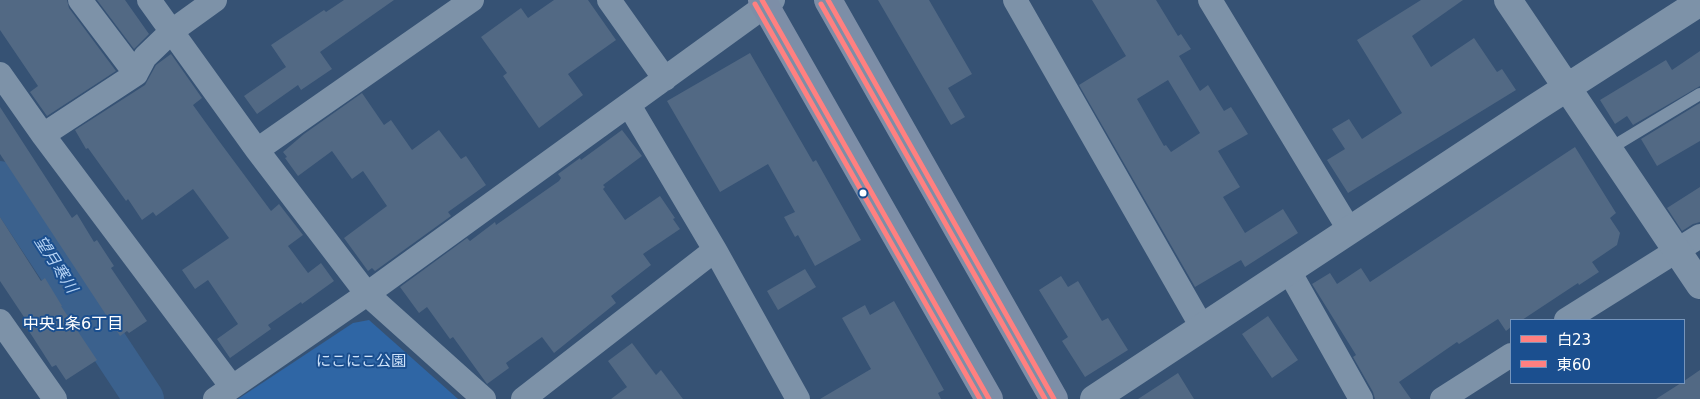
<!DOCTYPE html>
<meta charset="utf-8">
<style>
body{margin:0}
#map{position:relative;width:1700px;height:399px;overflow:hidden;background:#365274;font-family:"DejaVu Sans","Noto Sans JP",sans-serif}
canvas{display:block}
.legend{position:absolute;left:1510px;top:319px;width:175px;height:65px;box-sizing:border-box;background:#1b4f8f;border:1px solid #7695bc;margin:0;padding:6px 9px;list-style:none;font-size:15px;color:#fff}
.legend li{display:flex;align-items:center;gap:10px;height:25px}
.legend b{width:25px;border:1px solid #7695bc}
</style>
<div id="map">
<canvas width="1700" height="399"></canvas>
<ul class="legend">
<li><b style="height:6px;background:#ff8080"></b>白23</li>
<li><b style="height:6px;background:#ff8080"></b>東60</li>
</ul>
</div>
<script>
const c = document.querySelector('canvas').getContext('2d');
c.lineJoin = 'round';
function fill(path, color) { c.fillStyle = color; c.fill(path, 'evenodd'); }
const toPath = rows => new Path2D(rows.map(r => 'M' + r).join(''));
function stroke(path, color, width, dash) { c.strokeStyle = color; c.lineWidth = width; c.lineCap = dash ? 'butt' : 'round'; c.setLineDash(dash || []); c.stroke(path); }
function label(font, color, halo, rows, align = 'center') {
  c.font = font + ' "DejaVu Sans","Noto Sans JP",sans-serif'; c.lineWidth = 4; c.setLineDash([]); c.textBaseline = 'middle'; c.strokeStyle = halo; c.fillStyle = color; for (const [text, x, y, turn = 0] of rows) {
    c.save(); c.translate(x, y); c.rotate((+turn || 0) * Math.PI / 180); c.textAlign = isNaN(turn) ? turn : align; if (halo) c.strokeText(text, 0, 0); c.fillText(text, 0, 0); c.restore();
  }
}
fill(toPath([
 [369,320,458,399,238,399,353,323]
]), '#2f66a5');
stroke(toPath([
 [0,181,144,399]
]), '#3b618d', 40);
fill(toPath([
 [0,0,67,0,69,8,116,71,47,116,30,92,38,86,0,30],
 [97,0,125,0,149,34,134,49],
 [344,0,394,0,320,52,332,69,301,90,298,85,257,114,244,96,286,67,271,45,324,10,326,12],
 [554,0,588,0,616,40,568,74,583,95,539,128,503,76,507,73,481,37,521,8,528,18],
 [878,0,929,0,972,74,948,88,965,117,951,125],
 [1092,0,1156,0,1178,36,1181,34,1191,49,1179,56,1200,91,1208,85,1224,111,1231,107,1248,134,1218,151,1240,187,1223,197,1245,233,1283,209,1298,233,1245,267,1241,260,1195,287,1079,85,1126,56],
 [1168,80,1200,133,1171,152,1166,145,1164,146,1137,99],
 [1421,0,1463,0,1412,36,1431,67,1474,38,1497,72,1502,69,1516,90,1348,193,1327,160,1345,149,1332,129,1349,119,1362,139,1402,113,1357,40],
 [1700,51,1700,86,1633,125,1627,116,1615,124,1600,100,1666,60,1672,70],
 [750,53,813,162,816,160,861,240,815,266,798,235,795,237,784,217,795,212,768,164,720,192,667,101],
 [171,54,202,98,193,105,219,141,271,211,279,204,303,235,288,246,308,273,321,263,334,281,302,304,301,302,268,325,271,329,230,358,217,339,238,324,208,280,195,289,182,270,229,238,193,189,156,216,153,212,142,220,128,199,126,201,88,148,86,149,75,130,145,85,156,65],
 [362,93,384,125,391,120,412,150,439,130,461,159,466,156,486,185,448,212,451,216,375,271,372,268,368,271,344,238,387,206,363,171,352,179,332,151,298,176,285,158,287,157,283,152,304,134],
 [1700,103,1700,141,1657,166,1641,139],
 [0,107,72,218,77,214,94,242,97,240,114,266,111,268,147,321,129,333,127,331,120,336,0,154],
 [622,130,642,156,603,185,605,187,603,189,625,220,660,196,675,218,673,219,680,229,643,254,651,265,611,296,616,303,554,353,542,337,506,363,509,368,487,384,453,337,450,339,427,307,419,313,400,287,467,238,470,241,495,222,496,225,559,181,561,178,558,174,580,158,581,160],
 [1575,147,1616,213,1610,218,1620,233,1617,245,1592,262,1599,272,1579,285,1578,283,1522,320,1511,320,1511,327,1506,331,1498,319,1459,344,1457,342,1399,382,1411,399,1375,399,1373,392,1353,357,1356,355,1312,284,1330,273,1337,284,1361,268,1370,282],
 [1700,187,1700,222,1693,224,1682,231,1667,208],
 [0,217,41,281,45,278,62,306,61,306,97,360,66,380,56,365,52,367,27,328,30,326,0,281],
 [805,269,816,287,778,310,767,291],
 [1061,276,1068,287,1078,281,1102,321,1108,318,1128,350,1085,377,1062,341,1068,337,1039,290],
 [894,301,944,390,938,393,941,399,820,399,871,369,842,318,865,305,870,315],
 [1268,316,1298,360,1272,378,1242,334],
 [632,343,656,375,661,370,683,399,611,399,627,387,608,361],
 [1700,370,1700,399,1656,399,1681,383,1684,383,1684,381],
 [1178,373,1194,399,1138,399]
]), '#526984');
stroke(toPath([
 [1609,149,1700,94]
]), '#7d92a8', 12);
stroke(toPath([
 [80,0,136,74],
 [149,0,257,150,367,294,484,399],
 [609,0,665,79],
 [1015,0,1202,327],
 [1210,0,1350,231],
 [0,74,43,135,232,387],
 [629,105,715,250,798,399],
 [43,135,136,74,145,57,172,31,215,0],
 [257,150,472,0],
 [1289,271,1361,399],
 [1566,320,1700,236],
 [0,321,55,399],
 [215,399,367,294,773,0],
 [523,399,715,250],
 [1442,399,1511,355]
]), '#7d92a8', 24);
stroke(toPath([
 [1508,0,1700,285],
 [1094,399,1535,108,1700,2]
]), '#7d92a8', 28);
stroke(toPath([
 [762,0,989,399],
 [828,0,1054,399]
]), '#7d8ea7', 28);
stroke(toPath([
 [762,0,989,399],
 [828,0,1054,399]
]), '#ff8080', 5);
stroke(toPath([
 [755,4,980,399],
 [821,4,1045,399]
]), '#ff8080', 5);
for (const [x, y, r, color] of [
 [863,193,4.5,"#fff"]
]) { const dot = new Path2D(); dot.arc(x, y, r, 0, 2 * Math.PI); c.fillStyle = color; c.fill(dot); stroke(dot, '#1b4f8f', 2); }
label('15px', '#cfe3fa', '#1b4f8f', [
 ["にこにこ公園",361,362]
]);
label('italic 16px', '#b5d3f5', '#1b4f8f', [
 ["望月寒川",55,265,57]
]);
label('16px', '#fff', '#1b4f8f', [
 ["中央1条6丁目",73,325]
]);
</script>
